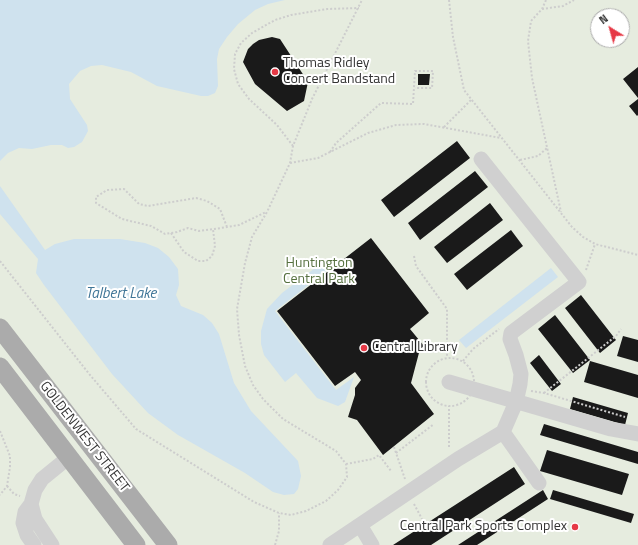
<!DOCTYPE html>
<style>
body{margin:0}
#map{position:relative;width:638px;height:545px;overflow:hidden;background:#fff;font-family:"Titillium Web",sans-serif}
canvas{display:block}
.north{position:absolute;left:590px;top:8px;width:40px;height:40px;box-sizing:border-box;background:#fff;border:1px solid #adadad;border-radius:50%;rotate:323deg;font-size:11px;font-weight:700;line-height:16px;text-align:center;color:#333}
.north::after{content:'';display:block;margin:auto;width:14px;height:18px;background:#e63946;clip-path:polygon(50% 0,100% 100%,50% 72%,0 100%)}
</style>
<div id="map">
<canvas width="638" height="545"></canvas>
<div class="north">N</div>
</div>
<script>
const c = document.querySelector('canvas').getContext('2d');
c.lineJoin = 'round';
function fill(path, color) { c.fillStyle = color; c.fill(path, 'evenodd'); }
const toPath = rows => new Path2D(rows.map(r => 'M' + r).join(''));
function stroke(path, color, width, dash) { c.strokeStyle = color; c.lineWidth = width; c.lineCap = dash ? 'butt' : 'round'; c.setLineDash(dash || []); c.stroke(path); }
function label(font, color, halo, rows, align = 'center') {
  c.font = font + ' "Titillium Web",sans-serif'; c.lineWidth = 4; c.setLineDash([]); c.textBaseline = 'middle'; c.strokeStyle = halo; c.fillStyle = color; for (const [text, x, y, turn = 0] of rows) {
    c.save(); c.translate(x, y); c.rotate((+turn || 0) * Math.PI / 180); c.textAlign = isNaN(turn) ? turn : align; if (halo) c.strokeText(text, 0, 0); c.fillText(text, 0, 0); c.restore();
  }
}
fill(toPath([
 [0,0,638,0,638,545,0,545],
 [598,16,622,16,622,40,598,40]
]), '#e6ecdf');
fill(toPath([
 [0,0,285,0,268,4,255,10,238,24,227,37,219,49,217,59,218,86,215,93,208,96,201,96,157,86,131,72,102,65,91,66,80,71,69,84,70,99,87,125,88,131,82,142,74,147,68,148,62,145,51,145,32,149,19,148,8,153,0,161],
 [0,186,45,250,55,244,74,239,120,239,145,243,158,248,169,257,178,269,179,285,176,295,181,306,203,315,212,323,219,334,234,383,251,411,298,461,301,476,298,489,294,494,284,495,273,492,245,473,178,435,148,413,112,374,44,285,36,273,38,259,0,214],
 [327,259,333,266,275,311,336,390,354,377,345,402,338,406,317,398,296,373,285,382,264,355,261,344,261,331,267,309,282,293],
 [551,268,558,277,466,348,459,340]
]), '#cfe2ee');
fill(toPath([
 [272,37,280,39,308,82,304,101,287,111,255,84,243,62,248,49,253,44,259,40],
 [638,67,638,98,623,79],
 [418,74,430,74,429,85,418,85],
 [638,99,638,115,637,116,629,106],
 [457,141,470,158,394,217,381,200],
 [475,171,488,187,420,240,408,223],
 [490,203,503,220,447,263,434,247],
 [511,230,523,246,467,290,454,274],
 [371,238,429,313,410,329,424,346,420,349,411,383,434,414,383,455,357,420,348,417,355,395,355,388,361,380,355,372,335,386,277,311],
 [581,295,616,340,600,353,565,308],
 [555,315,590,360,573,373,538,329],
 [623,336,638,340,638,362,617,356],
 [539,355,561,384,552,391,530,363],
 [590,361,638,375,638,398,584,382],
 [573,397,628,413,625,425,570,409],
 [544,424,638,452,638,464,540,435],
 [547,450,629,474,622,495,540,471],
 [514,467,525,484,431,545,393,545],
 [543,490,548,499,477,545,458,545],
 [553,490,634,514,631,523,550,499]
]), '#1a1a1a');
stroke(toPath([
 [449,0,453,37,464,90,572,227,583,237,595,244,638,255],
 [546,0,542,9,531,21,528,41,532,78,561,212],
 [542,9,563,6,574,0],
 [444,127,471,100],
 [293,146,277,125,249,99,238,84,234,69,235,54,241,43,252,33,275,20,291,15,327,9,359,8],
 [330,152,336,143,381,103,413,104,415,71,433,71,432,88,415,88],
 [520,160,538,156,547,148],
 [290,163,318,158,368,133,396,125,424,124,501,138],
 [227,227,220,209,207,201,196,198,148,206,139,204,124,189,107,190,96,197,96,203,122,219,151,226,165,234,177,232,188,228,199,231,221,228,239,225,266,212],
 [171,233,184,252,198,261,206,261,212,256,215,246,213,229],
 [414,256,416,266,447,309,447,357],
 [0,261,90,375,136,429,254,502,279,513,291,515,306,511,326,501,338,490,347,477,346,464,336,451,283,419,263,399,253,385,245,366,239,335,237,309,245,263,252,237,267,212,290,163,293,146,312,99,362,0],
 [586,270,595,244],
 '426 382a24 24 0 1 1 48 0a24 24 0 1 1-48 0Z',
 [463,361,473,349,499,329],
 [531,391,544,393,625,417],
 [544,393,616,336,621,329],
 [0,431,10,456,10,467,7,486,0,495],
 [394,447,405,479],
 [449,447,449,406],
 [396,453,434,424],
 [346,464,373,459,379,455,391,471],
 [7,486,14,494,20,496],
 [414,504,422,519],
 [275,545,279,531,279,513]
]), '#cdcdcd', 2, [2, 2]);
stroke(toPath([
 [449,382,611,429,638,434],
 [503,432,539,483],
 [31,504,35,490,42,479,69,457],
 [360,525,372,545],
 [34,545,27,535,23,523,25,512,31,504,35,519,52,545],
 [330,545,458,459,503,432,516,402,520,384,521,374,516,355,510,339,511,333,579,282,481,159]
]), '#d0d0d0', 15);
stroke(toPath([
 [0,328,168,545],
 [0,367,136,545]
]), '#ababab', 19);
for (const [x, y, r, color] of [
 [275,72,4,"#e63946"],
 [364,348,4,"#e63946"],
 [575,527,4,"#e63946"]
]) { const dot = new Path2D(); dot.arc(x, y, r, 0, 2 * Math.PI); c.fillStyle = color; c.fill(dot); stroke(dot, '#fff', 1.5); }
label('14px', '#333', '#fff', [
 ["Thomas Ridley",283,64],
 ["Concert Bandstand",283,80],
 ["Central Library",372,348],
 ["Central Park Sports Complex",567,527,"right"]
], 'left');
label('14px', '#56703f', '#fff', [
 ["Huntington",319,264],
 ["Central Park",319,280]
]);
label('14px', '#333', '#fff', [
 ["GOLDENWEST STREET",84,437,52]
]);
label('italic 15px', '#3f7597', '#fff', [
 ["Talbert Lake",121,294]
]);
</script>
